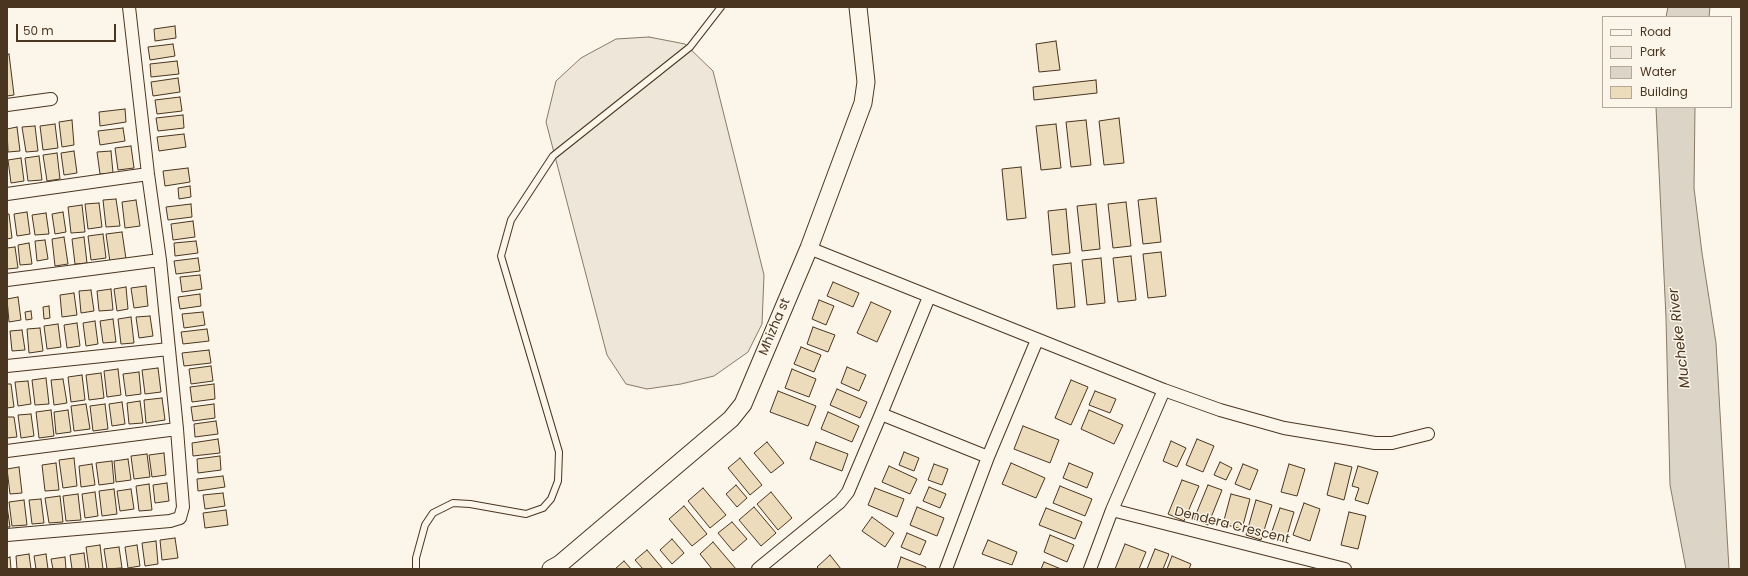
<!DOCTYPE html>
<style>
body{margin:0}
#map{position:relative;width:1748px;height:576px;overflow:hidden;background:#fbf6e9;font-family:Poppins,sans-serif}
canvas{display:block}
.frame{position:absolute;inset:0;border:8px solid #4a3520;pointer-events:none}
.legend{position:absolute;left:1602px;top:16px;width:130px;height:92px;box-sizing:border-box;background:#fbf6e9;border:1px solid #b4a999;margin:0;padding:5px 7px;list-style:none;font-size:12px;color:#4a3520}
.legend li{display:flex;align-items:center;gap:8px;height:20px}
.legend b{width:20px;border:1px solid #b4a999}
.scale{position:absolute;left:16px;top:24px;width:100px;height:18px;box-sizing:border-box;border:2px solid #4a3520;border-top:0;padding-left:5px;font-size:12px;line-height:14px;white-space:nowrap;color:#4a3520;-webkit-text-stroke:3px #fbf6e9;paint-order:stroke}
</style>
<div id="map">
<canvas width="1748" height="576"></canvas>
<div class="frame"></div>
<ul class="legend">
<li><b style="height:5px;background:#fbf6e9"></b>Road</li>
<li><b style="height:11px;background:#ede6d9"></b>Park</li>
<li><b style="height:11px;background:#dcd4c6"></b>Water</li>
<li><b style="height:11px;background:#ecdcbc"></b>Building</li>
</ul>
<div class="scale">50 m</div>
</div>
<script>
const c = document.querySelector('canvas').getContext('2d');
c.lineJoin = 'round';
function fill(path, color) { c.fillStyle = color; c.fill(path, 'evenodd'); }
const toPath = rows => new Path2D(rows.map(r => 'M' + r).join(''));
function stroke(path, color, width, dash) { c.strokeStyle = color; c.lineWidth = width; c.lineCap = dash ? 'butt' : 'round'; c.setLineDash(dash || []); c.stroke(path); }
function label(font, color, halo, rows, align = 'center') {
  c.font = font + ' Poppins,sans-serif'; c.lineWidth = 3; c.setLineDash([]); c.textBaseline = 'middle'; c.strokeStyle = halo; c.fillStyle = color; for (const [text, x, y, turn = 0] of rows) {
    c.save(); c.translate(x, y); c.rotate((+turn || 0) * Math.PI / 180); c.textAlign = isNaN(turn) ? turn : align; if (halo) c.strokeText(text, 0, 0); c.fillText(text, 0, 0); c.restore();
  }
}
const green = toPath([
 [649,37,685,44,713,71,764,275,762,324,748,352,714,376,681,384,647,389,626,384,607,355,546,122,556,81,581,58,616,39,649,37]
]);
fill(green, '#ede6d9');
stroke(green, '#887966', 1);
const water = toPath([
 [1668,7,1710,7,1709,17,1666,17,1668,7],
 [1656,107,1695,107,1694,188,1702,253,1716,343,1729,569,1686,569,1670,485,1666,318,1656,107]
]);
fill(water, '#dcd4c6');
stroke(water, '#887966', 1);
const building = toPath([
 [175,26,176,38,155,41,154,29,175,26],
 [1056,41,1060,70,1039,72,1036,44,1056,41],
 [173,44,175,56,150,60,148,47,173,44],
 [9,54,14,95,7,96,7,55,9,54],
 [177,61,179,74,151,77,150,64,177,61],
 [178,78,180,92,153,96,151,82,178,78],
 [1096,80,1097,93,1034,100,1033,87,1096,80],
 [180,97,182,111,157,114,155,100,180,97],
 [125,109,126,122,100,126,99,112,125,109],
 [183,115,184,128,158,131,156,118,183,115],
 [1119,118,1124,163,1104,165,1099,121,1119,118],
 [72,120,74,145,62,147,59,122,72,120],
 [1086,120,1091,165,1071,167,1066,122,1086,120],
 [55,124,58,148,43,150,40,126,55,124],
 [1056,124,1061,168,1041,170,1036,126,1056,124],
 [35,126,38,151,26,152,22,127,35,126],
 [17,127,20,151,8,152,7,129,17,127],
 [123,128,125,141,100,145,98,131,123,128],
 [184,134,186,147,159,151,157,137,184,134],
 [131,146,134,168,118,170,115,148,131,146],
 [74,151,77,173,64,175,61,153,74,151],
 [111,151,113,173,100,174,97,152,111,151],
 [57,153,60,179,47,181,43,155,57,153],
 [39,156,42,180,28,181,25,158,39,156],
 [21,158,24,181,11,183,8,160,21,158],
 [1021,167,1026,218,1007,220,1002,169,1021,167],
 [188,168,190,182,165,186,163,171,188,168],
 [190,186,191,197,179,199,178,188,190,186],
 [1156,198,1161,242,1143,244,1138,200,1156,198],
 [116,199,120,226,106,227,103,200,116,199],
 [136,200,140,226,125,228,122,202,136,200],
 [1126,202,1131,246,1113,248,1108,204,1126,202],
 [99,203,102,227,88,229,85,204,99,203],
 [191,204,192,217,168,220,166,207,191,204],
 [1096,204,1100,249,1082,251,1077,206,1096,204],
 [82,205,85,232,71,233,68,207,82,205],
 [1066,209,1070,253,1052,255,1048,211,1066,209],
 [27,212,30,234,17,236,14,214,27,212],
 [63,212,66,232,55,234,52,214,63,212],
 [46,213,49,234,35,235,32,215,46,213],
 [7,214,9,214,12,238,7,239,7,214],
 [193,221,195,237,173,240,171,224,193,221],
 [122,232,126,259,110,262,106,234,122,232],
 [103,234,106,258,91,260,88,236,103,234],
 [64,237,68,264,55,266,52,239,64,237],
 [84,237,87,263,75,264,72,239,84,237],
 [45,240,48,259,37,261,35,241,45,240],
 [196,241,198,253,175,256,174,243,196,241],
 [29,243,32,264,20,265,18,245,29,243],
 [15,247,18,268,7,269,7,248,15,247],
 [1161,252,1166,296,1148,298,1143,254,1161,252],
 [1131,256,1136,300,1118,302,1113,258,1131,256],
 [198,258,200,271,176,274,174,261,198,258],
 [1101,258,1105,303,1087,305,1082,260,1101,258],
 [1071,263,1075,307,1057,309,1053,265,1071,263],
 [200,275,202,289,182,292,180,277,200,275],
 [833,282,859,293,853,307,827,296,833,282],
 [146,286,148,306,134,308,131,288,146,286],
 [126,287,128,309,117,311,114,289,126,287],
 [111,289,113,310,99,311,97,291,111,289],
 [91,290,94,311,81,313,79,291,91,290],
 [74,293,77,315,62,317,60,295,74,293],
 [200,294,201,306,180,309,178,297,200,294],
 [18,297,21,320,9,322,7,299,18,297],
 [819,300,834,306,826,325,812,319,819,300],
 [871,302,891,311,877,342,857,333,871,302],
 [49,306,50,318,44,319,43,307,49,306],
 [31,311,32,319,26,320,25,312,31,311],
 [203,312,205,325,184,328,182,314,203,312],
 [150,316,153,336,139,338,136,317,150,316],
 [131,317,134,343,121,344,118,319,131,317],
 [113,319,116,342,103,343,100,321,113,319],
 [95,321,98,344,86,346,83,323,95,321],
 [77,323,80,346,67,348,64,325,77,323],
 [58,324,61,347,47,349,44,326,58,324],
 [813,327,835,335,828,352,807,344,813,327],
 [40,328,43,351,29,353,27,329,40,328],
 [207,329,209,341,183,344,181,332,207,329],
 [22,330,25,350,12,351,10,331,22,330],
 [801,347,821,355,814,372,794,364,801,347],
 [209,350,211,363,184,366,182,353,209,350],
 [211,366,213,381,191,384,189,369,211,366],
 [847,367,866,375,859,391,841,383,847,367],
 [158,368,161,392,145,394,142,370,158,368],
 [118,369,121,395,107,397,104,371,118,369],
 [792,369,816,379,809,397,785,388,792,369],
 [139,372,141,394,126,396,123,374,139,372],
 [101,373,104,398,89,400,86,375,101,373],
 [82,375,85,400,71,402,68,377,82,375],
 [46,378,49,404,35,405,32,380,46,378],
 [63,379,67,403,54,405,51,380,63,379],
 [1071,380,1088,387,1071,425,1055,418,1071,380],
 [28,381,31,404,18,406,15,382,28,381],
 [7,384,11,384,14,407,7,408,7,384],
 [214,384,215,399,192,402,190,387,214,384],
 [837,389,867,402,860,418,830,405,837,389],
 [778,391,816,406,808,426,770,412,778,391],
 [1095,391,1116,399,1110,413,1089,405,1095,391],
 [162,398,165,420,146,423,144,400,162,398],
 [140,401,143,423,129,424,127,403,140,401],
 [122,402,125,424,112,426,109,404,122,402],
 [86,404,90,429,74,431,71,406,86,404],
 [105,404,108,429,93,431,90,406,105,404],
 [214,404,215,418,193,421,191,407,214,404],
 [51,410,54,436,39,438,36,412,51,410],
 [68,410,71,432,56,434,54,412,68,410],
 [1089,410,1123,425,1114,444,1081,429,1089,410],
 [828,412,859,426,852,442,821,429,828,412],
 [31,414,34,436,21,438,18,415,31,414],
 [7,417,14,417,17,437,7,438,7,417],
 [216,421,218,434,195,437,194,424,216,421],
 [1023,426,1059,440,1050,463,1014,449,1023,426],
 [218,439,220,453,193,456,192,443,218,439],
 [1197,439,1214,446,1203,472,1186,465,1197,439],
 [1171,441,1186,448,1177,467,1163,461,1171,441],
 [767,442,784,463,771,473,754,453,767,442],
 [816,442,848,454,842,471,810,459,816,442],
 [904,452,919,458,914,471,899,465,904,452],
 [164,453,166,475,152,477,149,455,164,453],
 [147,454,150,477,134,479,131,456,147,454],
 [220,456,221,470,198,473,197,459,220,456],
 [74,458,77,486,63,488,59,460,74,458],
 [740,458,762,485,750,495,728,468,740,458],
 [128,459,131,480,116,482,114,461,128,459],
 [112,461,114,483,99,485,96,463,112,461],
 [1220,462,1232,468,1226,480,1214,475,1220,462],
 [56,463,59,490,45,491,42,465,56,463],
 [1011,463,1045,478,1036,498,1002,484,1011,463],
 [1069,463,1093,473,1087,488,1063,478,1069,463],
 [1335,463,1352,467,1344,500,1327,495,1335,463],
 [92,464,95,485,81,487,79,466,92,464],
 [934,464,948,469,942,485,928,480,934,464],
 [1243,464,1258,470,1250,490,1235,484,1243,464],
 [1289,464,1305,469,1297,496,1281,492,1289,464],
 [889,466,917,479,910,494,882,482,889,466],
 [1358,466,1378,472,1368,504,1355,500,1359,488,1352,486,1358,466],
 [19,467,22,493,10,494,7,469,19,467],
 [223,476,225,487,198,491,197,479,223,476],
 [1182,480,1199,486,1184,521,1168,514,1182,480],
 [167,483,169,501,155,503,153,485,167,483],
 [149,484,152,510,139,511,136,486,149,484],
 [736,485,747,498,737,507,726,494,736,485],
 [1208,485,1222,490,1208,525,1194,519,1208,485],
 [1060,486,1092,499,1085,516,1053,503,1060,486],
 [929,487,946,494,940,508,923,501,929,487],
 [703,488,726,515,710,528,688,501,703,488],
 [875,488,904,499,897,517,868,505,875,488],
 [114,489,117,514,102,516,99,491,114,489],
 [131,489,134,509,120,511,117,491,131,489],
 [95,492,98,516,85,518,82,494,95,492],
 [771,492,792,518,778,530,757,504,771,492],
 [223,493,225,506,205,509,203,495,223,493],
 [78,494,81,520,66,521,63,496,78,494],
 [1231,494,1250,499,1242,529,1223,524,1231,494],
 [60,496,63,522,49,523,45,498,60,496],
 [41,499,44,523,32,524,29,500,41,499],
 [24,500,27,525,12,526,9,502,24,500],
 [1256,500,1272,505,1261,540,1246,535,1256,500],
 [1304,503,1320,509,1310,541,1293,535,1304,503],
 [7,506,10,527,7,527,7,506],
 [684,506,707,534,692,546,669,519,684,506],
 [754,507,776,533,761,546,739,520,754,507],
 [917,507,944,518,937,536,910,525,917,507],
 [1046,508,1082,522,1075,539,1039,525,1046,508],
 [1280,508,1294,512,1285,542,1270,537,1280,508],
 [226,510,228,525,205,528,203,513,226,510],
 [1349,512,1366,516,1358,549,1341,545,1349,512],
 [872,517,894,533,885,547,862,531,872,517],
 [732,522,747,539,733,551,718,533,732,522],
 [907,533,926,541,920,555,901,547,907,533],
 [1050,535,1074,545,1067,562,1044,552,1050,535],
 [175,538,178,558,162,560,160,540,175,538],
 [672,539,684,553,672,564,660,550,672,539],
 [988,540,1017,552,1012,565,982,554,988,540],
 [156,541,158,564,145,566,142,543,156,541],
 [713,542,736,569,712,569,700,554,713,542],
 [1125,544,1146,552,1139,569,1115,569,1125,544],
 [100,545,103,569,89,569,86,547,100,545],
 [137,545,140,566,128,568,125,547,137,545],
 [119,547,122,568,107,569,104,549,119,547],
 [1155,549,1169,554,1163,569,1147,569,1155,549],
 [647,550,663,569,643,569,635,560,647,550],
 [84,553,86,569,72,569,70,555,84,553],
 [29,554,31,569,17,569,16,556,29,554],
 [46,554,48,569,36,569,34,556,46,554],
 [830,555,841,569,819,569,817,567,830,555],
 [1172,556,1191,564,1189,569,1167,569,1172,556],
 [10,557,11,569,7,569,7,558,10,557],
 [65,557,66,569,53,569,51,559,65,557],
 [901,557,926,567,925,569,897,569,901,557],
 [624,561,631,569,615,569,624,561],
 [1044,562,1061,569,1041,569,1044,562]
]);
fill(building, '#ecdcbc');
stroke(building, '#4a3520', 1);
const lane = toPath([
 [416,569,416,558,425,525,433,513,453,503,470,504,526,514,543,508,551,499,558,481,559,452,501,256,511,220,553,156,690,47,721,7]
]);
const street = toPath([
 [7,105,51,99],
 [7,194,148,174],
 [809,248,1164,390,1220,410,1284,428,1375,443,1392,443,1428,434],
 [7,280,160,260],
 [7,366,169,349],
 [881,414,929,297],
 [7,451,177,429],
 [988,457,1037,340],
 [1112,510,1345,569],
 [7,535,170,521,180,518,183,507,177,429,160,260,148,174,129,7],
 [758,569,840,502,848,492,881,414,988,457,946,569],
 [1090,569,1112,510,1164,390]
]);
const secondary = toPath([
 [551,569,560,564,731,419,743,404,809,248,863,103,866,82,858,7]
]);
stroke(lane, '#4a3520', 8);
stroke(street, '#4a3520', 14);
stroke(secondary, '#4a3520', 19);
stroke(lane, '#fbf6e9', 6);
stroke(street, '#fbf6e9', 12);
stroke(secondary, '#fbf6e9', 17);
label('13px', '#4a3520', '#fbf6e9', [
 ["Mhizha st",775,327,-67],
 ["Dendera Crescent",1232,526,14]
]);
label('italic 14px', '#4a3520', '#fbf6e9', [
 ["Mucheke River",1680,338,-97]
]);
</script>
